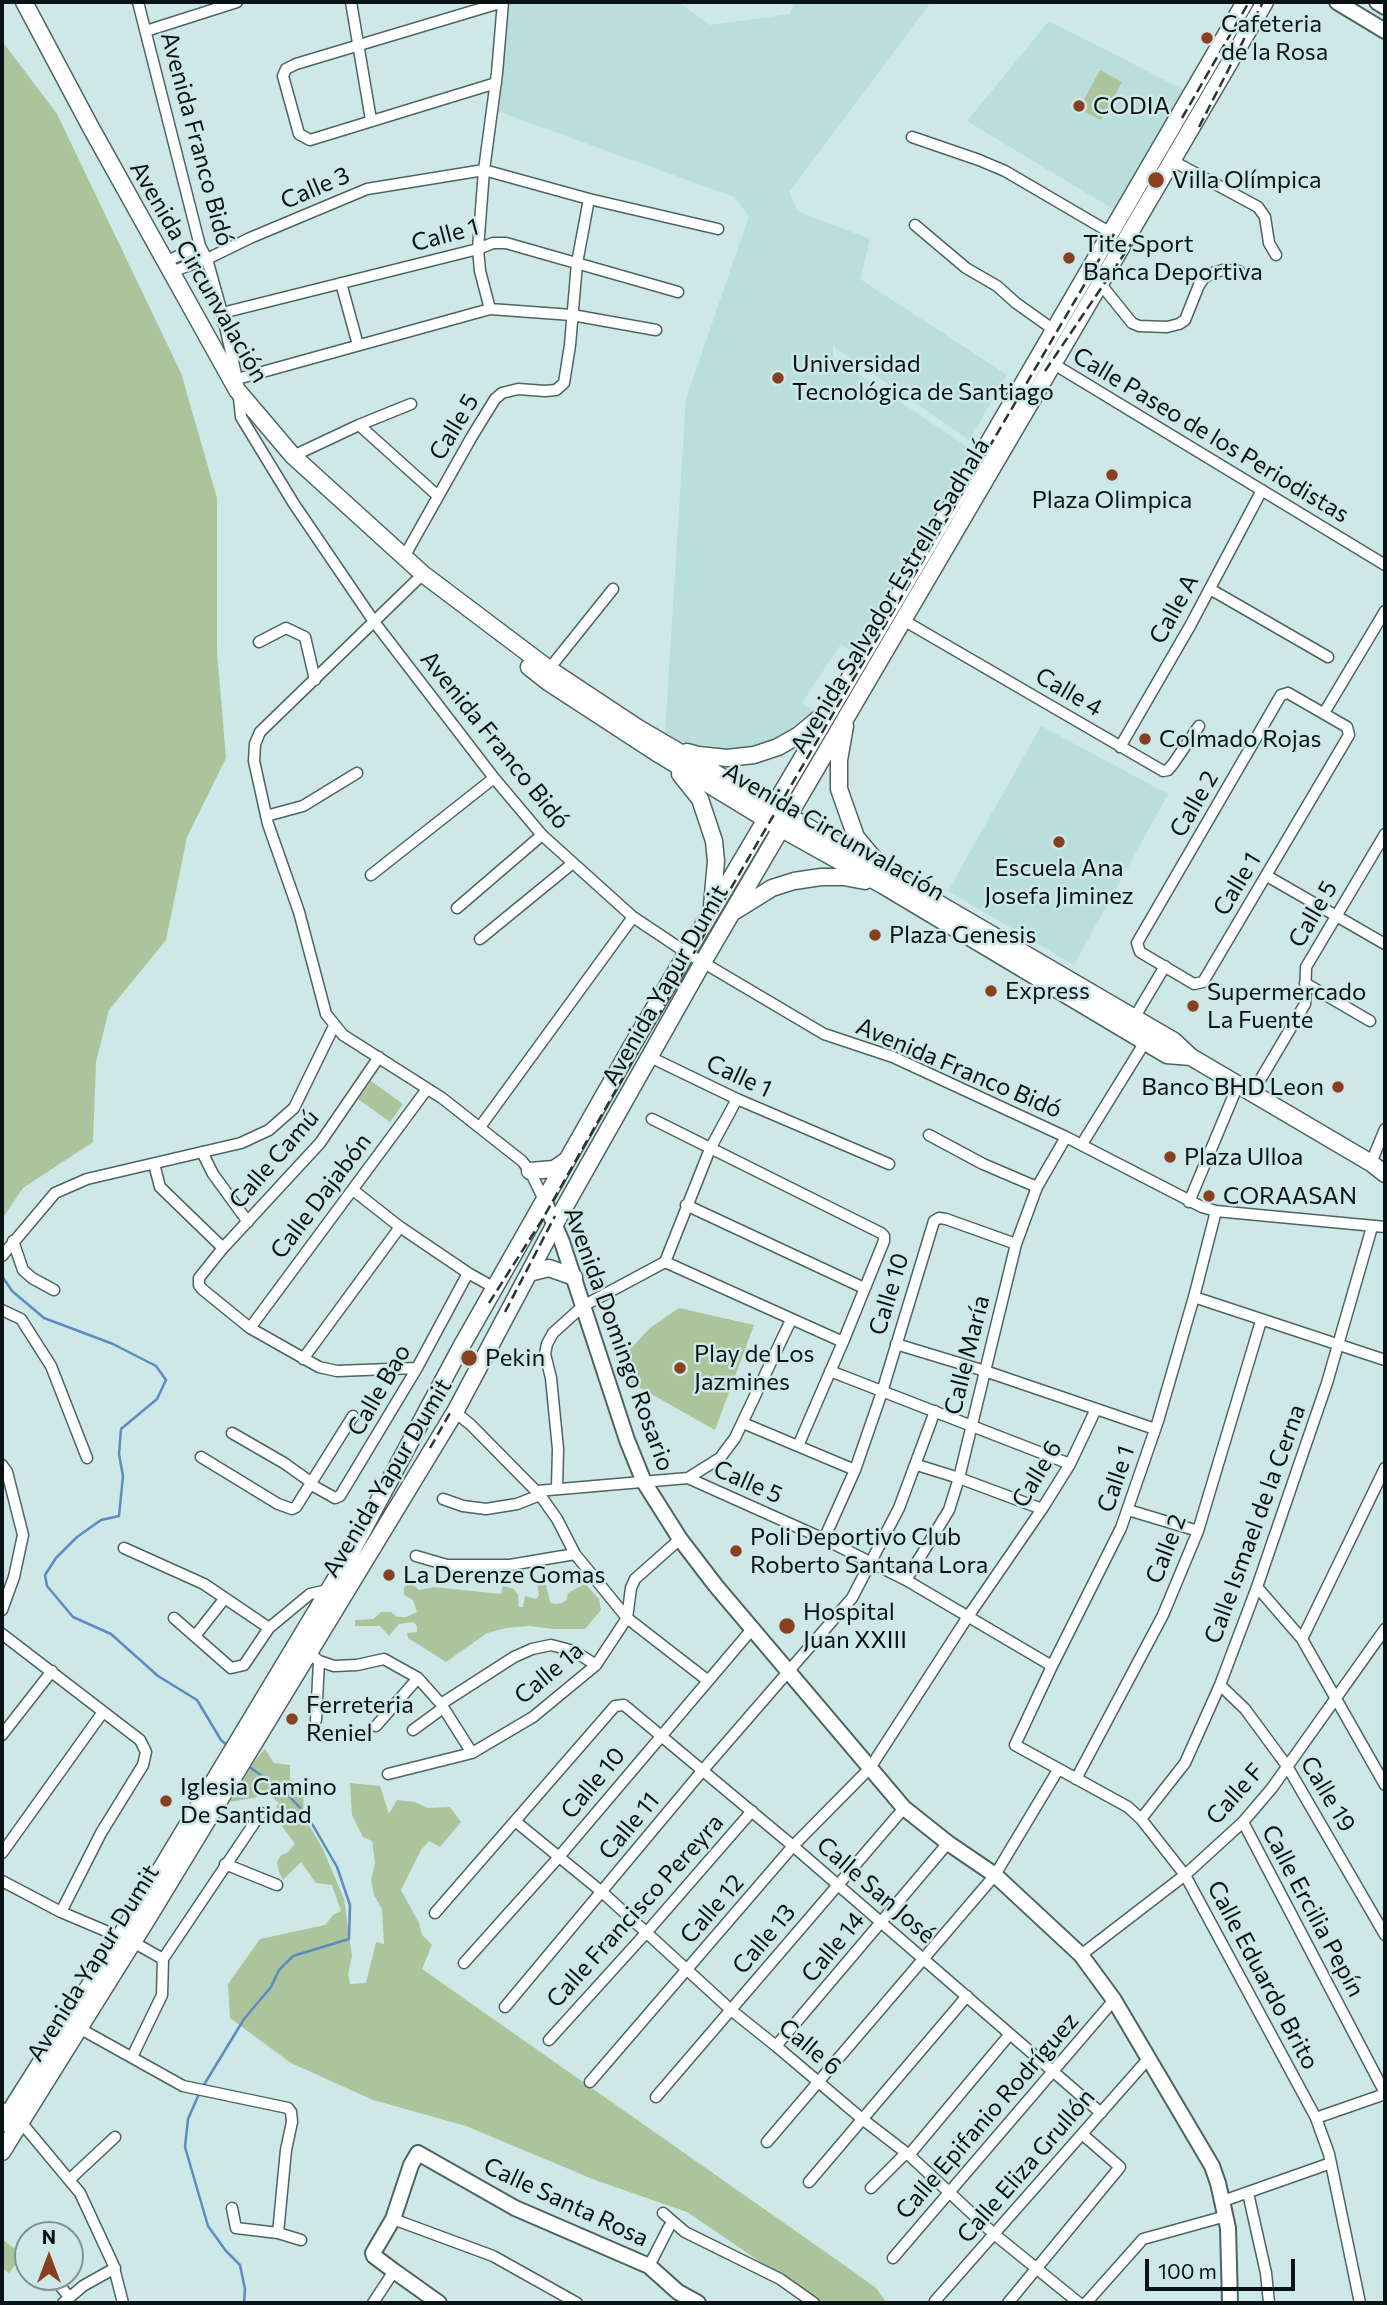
<!DOCTYPE html>
<meta charset="utf-8">
<style>
body{margin:0}
#map{position:relative;width:1387px;height:2305px;overflow:hidden;background:#cde8e6;font-family:Commissioner,sans-serif}
canvas{display:block}
.frame{position:absolute;inset:0;border:4px solid #0a1313;pointer-events:none}
.north{position:absolute;left:14px;top:2221px;width:70px;height:70px;box-sizing:border-box;background:#cde8e6;border:2px solid #7f9392;border-radius:50%;rotate:0deg;font-size:19px;font-weight:700;line-height:28px;text-align:center;color:#0a1313}
.north::after{content:'';display:block;margin:auto;width:24px;height:32px;background:#884021;clip-path:polygon(50% 0,100% 100%,50% 72%,0 100%)}
.scale{position:absolute;left:1145px;top:2259px;width:150px;height:32px;box-sizing:border-box;border:4px solid #0a1313;border-top:0;padding-left:9px;font-size:21px;line-height:24px;white-space:nowrap;color:#0a1313;-webkit-text-stroke:5px #cde8e6;paint-order:stroke}
</style>
<div id="map">
<canvas width="1387" height="2305"></canvas>
<div class="frame"></div>
<div class="north">N</div>
<div class="scale">100 m</div>
</div>
<script>
const c = document.querySelector('canvas').getContext('2d');
c.lineJoin = 'round';
function fill(path, color) { c.fillStyle = color; c.fill(path, 'evenodd'); }
const toPath = rows => new Path2D(rows.map(r => 'M' + r).join(''));
function stroke(path, color, width, dash) { c.strokeStyle = color; c.lineWidth = width; c.lineCap = dash ? 'butt' : 'round'; c.setLineDash(dash || []); c.stroke(path); }
function label(font, color, halo, rows, align = 'center') {
  c.font = font + ' Commissioner,sans-serif'; c.lineWidth = 5; c.setLineDash([]); c.textBaseline = 'middle'; c.strokeStyle = halo; c.fillStyle = color; for (const [text, x, y, turn = 0] of rows) {
    c.save(); c.translate(x, y); c.rotate((+turn || 0) * Math.PI / 180); c.textAlign = isNaN(turn) ? turn : align; if (halo) c.strokeText(text, 0, 0); c.fillText(text, 0, 0); c.restore();
  }
}
fill(toPath([
 [508,2,678,2,710,25,790,14,795,2,931,2,789,192,797,211,870,239,860,279,1007,375,969,440,833,346,833,357,972,450,855,655,841,644,802,703,816,713,784,738,758,748,713,751,686,744,665,733,686,399,749,216,734,197,497,111],
 [1049,21,1188,92,1116,211,967,121],
 [1041,726,1168,794,1074,965,948,891]
]), '#badedc');
fill(toPath([
 [2,41,57,114,181,373,217,498,217,652,226,758,187,837,166,940,109,1010,96,1062,93,1142,23,1188,2,1219],
 [1100,70,1122,82,1101,120,1079,109],
 [371,1081,403,1104,390,1122,358,1099],
 [679,1308,754,1325,715,1430,621,1377,621,1359,650,1328],
 [409,1581,419,1590,434,1587,501,1594,503,1586,514,1589,518,1595,519,1607,523,1607,525,1596,536,1599,539,1596,537,1583,546,1585,550,1602,555,1604,562,1603,567,1599,568,1593,585,1584,599,1599,601,1610,585,1629,553,1629,530,1626,506,1628,487,1633,446,1662,408,1638,407,1633,417,1632,417,1626,413,1622,399,1624,389,1636,380,1626,355,1626,355,1620,373,1619,381,1612,391,1612,397,1617,406,1617,417,1612,413,1600,404,1595,404,1588],
 [265,1749,274,1763,290,1765,290,1779,303,1787,304,1817,323,1849,344,1899,352,1956,348,1974,350,1984,366,1983,376,1942,384,1944,382,1909,374,1895,371,1880,375,1863,372,1841,363,1837,352,1815,350,1783,380,1786,389,1814,397,1800,415,1802,428,1808,450,1807,461,1822,440,1847,429,1841,421,1850,401,1890,419,1923,422,1935,432,1945,422,1969,844,2265,876,2288,887,2303,821,2303,687,2212,595,2180,466,2126,373,2100,291,2063,230,2018,228,1984,260,1939,325,1925,333,1915,341,1911,332,1885,316,1883,301,1862,283,1880,279,1872,277,1862,281,1855,287,1853,295,1844,281,1825,276,1807,279,1803,269,1795,230,1802,254,1762],
 [2,2239,23,2255,9,2273,2,2268]
]), '#acc49c');
stroke(toPath([
 [2,1276,12,1291,44,1318,113,1344,156,1366,166,1380,157,1399,121,1429,119,1454,123,1476,119,1516,101,1520,77,1537,56,1558,45,1575,47,1586,73,1617,111,1634,158,1676,197,1700,221,1740,229,1747],
 [202,2088,244,2019,271,1987,279,1970,293,1956,349,1939,350,1905,337,1867,307,1815,285,1792,248,1766],
 [199,2094,188,2119,185,2147,208,2226,226,2251,240,2265,245,2289,244,2303]
]), '#5c8cc1', 2.5);
const street = toPath([
 [138,2,200,246,207,259,222,313,237,379,241,417,294,504,375,623,494,778,542,835,633,917,687,953,824,1034,893,1057,1066,1137,1202,1207,1216,1211,1385,1227],
 [351,2,371,120],
 [146,31,237,2],
 [496,83,310,140,299,134,283,76,286,69,296,64,503,2],
 [912,137,979,160,1005,171,1111,233],
 [1171,160,1258,207,1265,217,1269,243,1276,255],
 [915,225,966,268,997,286,1016,303,1054,330],
 [165,262,200,246],
 [171,272,207,259,250,238,367,189,484,170,589,199,718,229],
 [1099,282,1132,323,1139,326,1167,327,1179,324,1185,320,1199,285,1204,278,1212,273,1223,270,1239,271],
 [341,283,358,345],
 [490,309,480,271,478,249,484,170,497,73,503,2],
 [222,313,478,249,493,243,506,243,678,292],
 [1052,363,1385,565],
 [237,379,490,309,572,315,656,330],
 [359,425,438,496],
 [293,456,359,425,411,404],
 [404,557,471,438,495,399,502,393,518,389,545,391,556,390,564,383,570,345,577,263,589,199],
 [423,574,260,732,255,744,254,761,268,824,299,912,326,1014,343,1035,442,1098,522,1161,530,1171,544,1200],
 [1210,589,1328,657],
 [903,620,1163,771,1168,770,1173,764,1199,726],
 [259,642,286,628,305,637,315,680],
 [549,669,613,589],
 [1288,693,1347,727,1349,735,1203,982,1194,984,1140,952,1137,943,1281,695,1288,693],
 [1324,713,1385,611],
 [1120,747,1190,626,1262,490],
 [266,816,303,806,357,773],
 [371,875,494,778],
 [1267,876,1385,944],
 [457,908,542,835],
 [480,939,573,863],
 [1305,983,1370,1021],
 [1133,1020,1165,966],
 [379,1057,320,1143,223,1248,199,1278,199,1285,202,1289,250,1328,319,1367,337,1371,417,1368],
 [650,1057,737,1099,889,1164],
 [1253,1092,1305,1004,1306,967,1385,834],
 [652,1119,881,1233,884,1236,884,1241,843,1342,798,1446],
 [480,1127,633,917],
 [929,1135,983,1164,1037,1187],
 [1082,1144,1145,1042],
 [202,1152,213,1174,248,1222],
 [1371,1163,1385,1129],
 [154,1164,160,1187,223,1248],
 [353,1190,400,1227,468,1273,495,1288],
 [1189,1202,1238,1085],
 [686,1205,864,1288],
 [1216,1211,1194,1297,1158,1421,1121,1528,1052,1666,1015,1745,1128,1807,1141,1819,1185,1875,1316,2118,1329,2154,1360,2303],
 [13,1241,23,1270,32,1278,54,1290],
 [2,1256,55,1193,87,1179,241,1143,269,1130,294,1108,334,1026],
 [665,1262,843,1342],
 [1194,1297,1385,1360],
 [2,1310,21,1319,51,1366,87,1458],
 [250,1328,427,1089],
 [896,1344,985,1371,1155,1429],
 [303,1359,400,1227],
 [830,1371,1070,1464],
 [455,1412,471,1425,540,1495,557,1519,575,1554,627,1618,707,1680],
 [743,1423,855,1470],
 [232,1433,284,1463,312,1483],
 [201,1457,278,1504,292,1509,296,1507,353,1416],
 [2,1465,7,1472,23,1535,14,1577,2,1610],
 [917,1465,959,1478,1042,1509],
 [688,1478,720,1458,735,1438,791,1320],
 [310,1484,335,1498,340,1496,417,1368,468,1273],
 [557,1488,558,1449,551,1378,545,1354,547,1344,553,1333,583,1306,665,1262,710,1149,737,1099],
 [537,1491,688,1478,824,1539,906,1580,1052,1666],
 [443,1499,463,1506,486,1509,517,1504,540,1495],
 [1128,1510,1198,1531],
 [824,1539,855,1470,882,1392,934,1221,939,1218,946,1219,1016,1244],
 [124,1548,204,1584,269,1628,310,1594,328,1590],
 [416,1556,447,1565,510,1565,575,1554],
 [906,1580,949,1510,959,1478,1016,1244,1037,1187,1066,1137],
 [1257,1587,1302,1639,1385,1785],
 [174,1618,231,1668,244,1665,269,1628],
 [2,1634,140,1740,146,1752,143,1765,101,1833,61,1912],
 [195,1636,225,1598],
 [1302,1639,1385,1468],
 [309,1653,319,1661,334,1666,357,1665,384,1659,418,1678,441,1704,472,1753],
 [1220,1685,1245,1709,1287,1766,1385,1935],
 [441,1704,514,1657,532,1649,551,1645,574,1651,596,1665],
 [316,1720,319,1661],
 [376,1726,418,1678],
 [413,1730,443,1708],
 [2,1735,52,1671],
 [388,1774,472,1753,533,1717,596,1665,627,1618,631,1588,635,1579,680,1539],
 [1076,1779,1163,1615,1198,1531,1261,1321],
 [1141,1819,1185,1763,1220,1685,1257,1587,1327,1383,1372,1227],
 [515,1821,602,1892,731,2010,776,2046,861,2118,909,2155,994,2234,1079,2303],
 [1243,1822,1385,2093],
 [2,1853,103,1712],
 [225,1864,277,1885],
 [2,1881,61,1912,120,1937],
 [435,1913,615,1706,624,1705,793,1846,1101,2113],
 [133,1942,163,1959,261,1813],
 [1081,1955,1185,1875,1243,1822,1272,1788,1385,1629],
 [464,1963,558,1858,753,1628],
 [505,2007,703,1770,852,1598,899,1508,935,1411],
 [79,2028,183,2086,288,2108,291,2112,292,2122,286,2150,278,2233,301,2240],
 [549,2040,646,1933,752,1811],
 [776,2046,948,1843],
 [132,2057,162,1995,163,1959],
 [590,2082,793,1846,870,1768,967,1618,1042,1509,1070,1464,1096,1409],
 [656,2097,904,1808],
 [2,2108,20,2121,80,2193,113,2264,123,2303],
 [1316,2118,1385,2094],
 [767,2142,995,1875,1058,1770],
 [909,2155,1010,2034],
 [69,2180,115,2137],
 [809,2182,967,1996],
 [871,2188,906,2153],
 [1248,2193,1266,2273,1269,2303],
 [1223,2201,1331,2163],
 [232,2208,236,2228,278,2233],
 [663,2213,685,2232,780,2279,814,2303],
 [393,2219,493,2256,577,2303],
 [893,2258,1114,2000],
 [649,2266,669,2227],
 [53,2277,69,2297],
 [935,2301,1148,2059],
 [63,2303,83,2286,115,2268],
 [373,2303,394,2271],
 [1008,2303,1120,2167,1082,2134],
 [1086,2303,1143,2239,1226,2216]
]);
const secondary = toPath([
 [1337,2,1385,31],
 [1377,2,1385,7],
 [544,1200,562,1242,627,1440,644,1482,680,1539,716,1586,904,1808,948,1843,995,1875,1081,1955,1114,2000,1212,2166,1218,2183,1228,2228,1230,2303],
 [439,2303,394,2271,374,2256,373,2253,393,2219,411,2165,418,2153,515,2208,649,2266,678,2292,698,2303]
]);
const primary = toPath([
 [24,2,90,126,237,390,293,456,423,574,549,669,638,728,1174,1041,1191,1057,1371,1163,1385,1174],
 [529,667,548,682,660,755,780,828,884,886,1167,1055,1191,1057],
 [845,726,839,760,839,789,856,837,876,861],
 [687,752,698,755,727,758,754,755,778,747,799,735,823,715],
 [680,774,700,799,714,841,716,861,712,906],
 [735,911,772,888,794,881,821,877,844,877,865,881],
 [530,1171,554,1169,567,1160],
 [529,1273,549,1268,574,1277],
 [2,2124,120,1937,347,1560,461,1347,633,1044,979,459,1245,2],
 [2,2152,148,1918,455,1412,555,1224,703,962,1265,2]
]);
stroke(street, '#4d6463', 13);
stroke(secondary, '#4d6463', 18);
stroke(primary, '#4d6463', 19);
stroke(street, '#fff', 10);
stroke(secondary, '#fff', 14);
stroke(primary, '#fff', 16);
stroke(toPath([
 [1182,118,1249,2],
 [1199,127,1263,2],
 [1045,371,1131,244],
 [489,1303,542,1220,724,900,1114,234],
 [505,1312,555,1216],
 [414,1439,434,1404],
 [430,1448,450,1413]
]), '#293535', 2.5, [10, 5]);
for (const [x, y, r, color] of [
 [1207,38,7,"#884021"],
 [1079,106,7,"#884021"],
 [1156,180,9,"#884021"],
 [1069,258,7,"#884021"],
 [778,378,7,"#884021"],
 [1112,475,7,"#884021"],
 [1145,739,7,"#884021"],
 [1059,842,7,"#884021"],
 [875,935,7,"#884021"],
 [991,991,7,"#884021"],
 [1193,1006,7,"#884021"],
 [1338,1087,7,"#884021"],
 [1170,1157,7,"#884021"],
 [1209,1196,7,"#884021"],
 [469,1358,9,"#884021"],
 [680,1368,7,"#884021"],
 [736,1551,7,"#884021"],
 [389,1575,7,"#884021"],
 [787,1626,9,"#884021"],
 [292,1719,7,"#884021"],
 [166,1801,7,"#884021"]
]) { const dot = new Path2D(); dot.arc(x, y, r, 0, 2 * Math.PI); c.fillStyle = color; c.fill(dot); stroke(dot, '#cde8e6', 2.5); }
label('24px', '#0a1313', '#cde8e6', [
 ["Cafeteria",1221,24],
 ["de la Rosa",1221,52],
 ["CODIA",1093,106],
 ["Villa Olímpica",1172,180],
 ["Tite Sport",1083,244],
 ["Banca Deportiva",1083,272],
 ["Universidad",792,364],
 ["Tecnológica de Santiago",792,392],
 ["Plaza Olimpica",1112,500,"center"],
 ["Colmado Rojas",1159,739],
 ["Escuela Ana",1059,868,"center"],
 ["Josefa Jiminez",1059,896,"center"],
 ["Plaza Genesis",889,935],
 ["Express",1005,991],
 ["Supermercado",1207,992],
 ["La Fuente",1207,1020],
 ["Banco BHD Leon",1324,1087,"right"],
 ["Plaza Ulloa",1184,1157],
 ["CORAASAN",1223,1196],
 ["Play de Los",694,1354],
 ["Jazmines",694,1382],
 ["Pekin",485,1358],
 ["Poli Deportivo Club",750,1537],
 ["Roberto Santana Lora",750,1565],
 ["La Derenze Gomas",403,1575],
 ["Hospital",803,1612],
 ["Juan XXIII",803,1640],
 ["Ferreteria",306,1705],
 ["Reniel",306,1733],
 ["Iglesia Camino",180,1787],
 ["De Santidad",180,1815]
], 'left');
label('24px', '#0a1313', '#cde8e6', [
 ["Avenida Franco Bidó",197,139,75],
 ["Calle 3",315,188,-23],
 ["Calle 1",445,235,-15],
 ["Avenida Circunvalación",199,272,60],
 ["Calle 5",454,427,-59],
 ["Calle Paseo de los Periodistas",1211,435,31],
 ["Avenida Salvador Estrella Sadhalá",890,596,-59],
 ["Calle A",1174,609,-61],
 ["Calle 4",1069,692,30],
 ["Avenida Franco Bidó",495,740,51],
 ["Calle 2",1194,804,-60],
 ["Avenida Circunvalación",834,832,30],
 ["Calle 1",1237,884,-59],
 ["Calle 5",1313,914,-60],
 ["Avenida Yapur Dumit",665,985,-60],
 ["Avenida Franco Bidó",959,1068,23],
 ["Calle 1",739,1076,25],
 ["Calle Camú",274,1159,-49],
 ["Calle Dajabón",321,1196,-53],
 ["Calle 10",889,1294,-73],
 ["Avenida Domingo Rosario",619,1339,70],
 ["Calle María",967,1355,-76],
 ["Calle Bao",379,1390,-60],
 ["Calle 6",1037,1474,-59],
 ["Avenida Yapur Dumit",387,1478,-59],
 ["Calle 1",1116,1479,-71],
 ["Calle 5",748,1482,24],
 ["Calle Ismael de la Cerna",1255,1524,-70],
 ["Calle 2",1166,1549,-69],
 ["Calle 1a",549,1673,-40],
 ["Calle 10",593,1783,-50],
 ["Calle F",1235,1794,-48],
 ["Calle 19",1328,1794,59],
 ["Calle 11",629,1826,-50],
 ["Calle San José",876,1890,41],
 ["Calle 12",712,1909,-49],
 ["Calle Francisco Pereyra",635,1911,-48],
 ["Calle Ercilia Pepín",1313,1911,62],
 ["Calle 13",764,1939,-50],
 ["Calle 14",833,1947,-50],
 ["Avenida Yapur Dumit",93,1963,-58],
 ["Calle Eduardo Brito",1263,1975,62],
 ["Calle 6",810,2047,40],
 ["Calle Epifanio Rodríguez",987,2116,-49],
 ["Calle Eliza Grullón",1026,2166,-49],
 ["Calle Santa Rosa",566,2202,25]
]);
</script>
